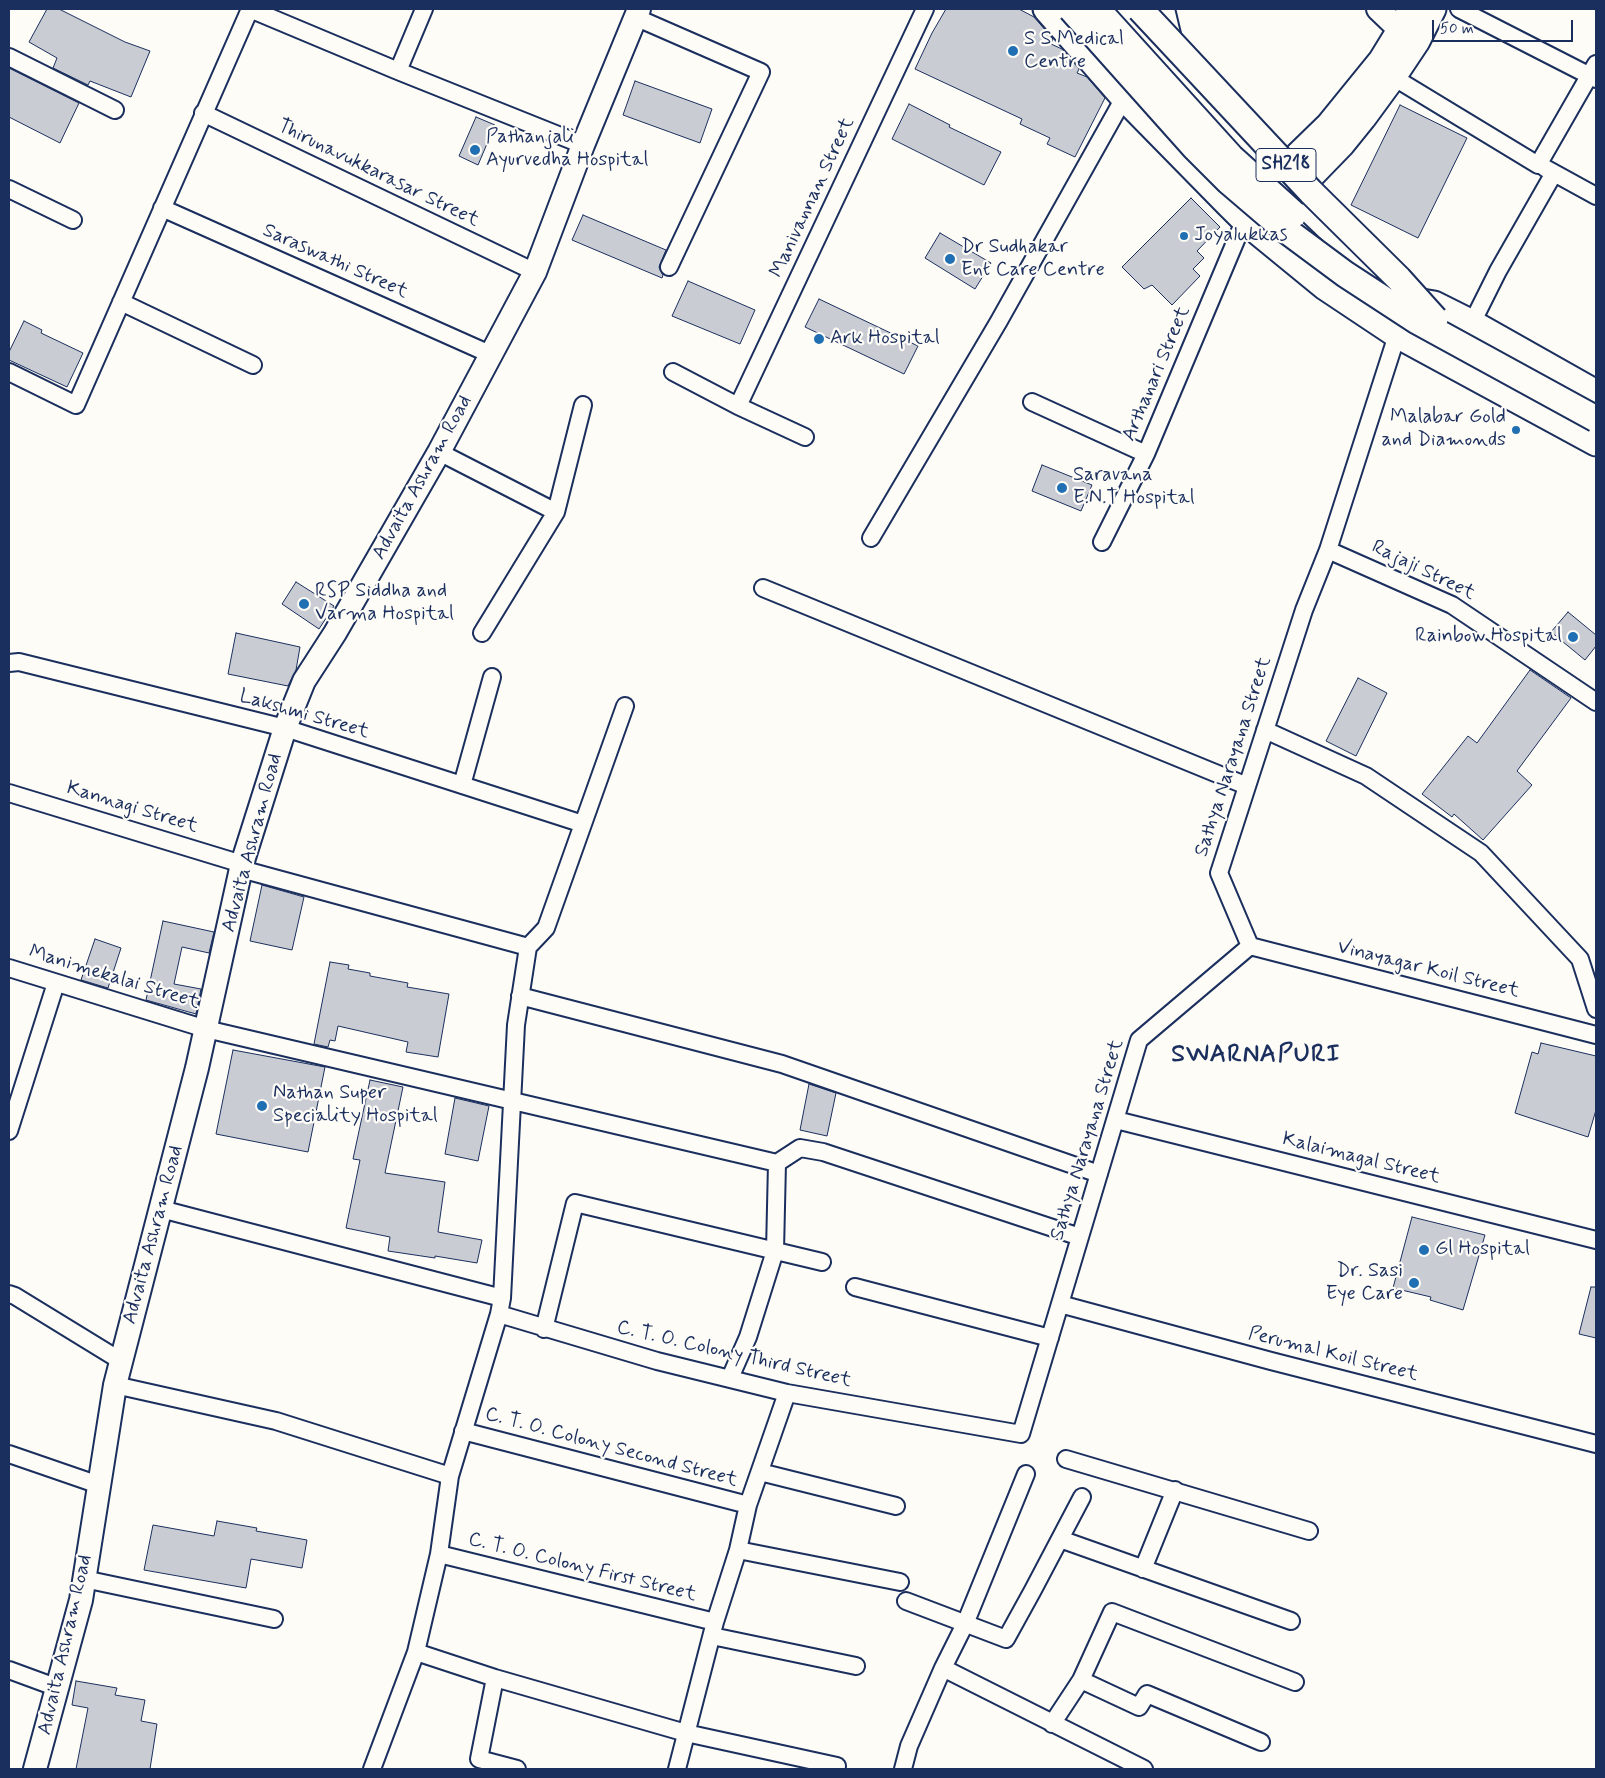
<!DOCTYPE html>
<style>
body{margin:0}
#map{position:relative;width:1605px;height:1778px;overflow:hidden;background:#fdfcf7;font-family:Mynerve,sans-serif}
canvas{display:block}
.frame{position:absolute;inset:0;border:10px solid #1b2f5e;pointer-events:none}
.scale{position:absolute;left:1432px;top:20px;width:141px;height:22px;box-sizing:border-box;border:2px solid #1b2f5e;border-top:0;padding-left:6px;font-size:15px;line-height:18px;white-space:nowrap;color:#1b2f5e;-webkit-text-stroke:4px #fdfcf7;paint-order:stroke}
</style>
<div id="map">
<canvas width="1605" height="1778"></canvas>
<div class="frame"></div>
<div class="scale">50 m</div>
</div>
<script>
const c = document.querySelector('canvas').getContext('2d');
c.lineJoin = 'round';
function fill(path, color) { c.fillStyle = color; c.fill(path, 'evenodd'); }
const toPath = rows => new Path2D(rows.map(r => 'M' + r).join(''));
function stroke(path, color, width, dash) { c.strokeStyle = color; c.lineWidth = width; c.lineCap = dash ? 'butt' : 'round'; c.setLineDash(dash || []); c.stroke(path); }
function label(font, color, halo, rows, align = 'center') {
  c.font = font + ' Mynerve,sans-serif'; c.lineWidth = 4.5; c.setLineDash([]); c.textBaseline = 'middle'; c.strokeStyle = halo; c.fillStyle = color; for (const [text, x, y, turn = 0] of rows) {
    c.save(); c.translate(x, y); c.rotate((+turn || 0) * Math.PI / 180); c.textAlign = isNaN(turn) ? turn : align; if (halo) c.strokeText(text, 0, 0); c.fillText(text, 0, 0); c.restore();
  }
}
const building = toPath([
 [47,9,59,9,125,42,150,51,131,97,90,81,88,85,53,68,57,58,29,42,47,9],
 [946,9,1019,9,1034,17,1053,39,1051,44,1062,49,1079,69,1077,73,1087,77,1105,98,1075,157,1047,144,1050,138,1020,124,1022,119,915,69,932,33,946,9],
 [9,68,79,103,60,143,9,117,9,68],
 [635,81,712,109,700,143,623,115,635,81],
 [909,104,950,125,949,127,1001,152,984,185,892,139,909,104],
 [1400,105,1467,138,1418,238,1351,205,1400,105],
 [476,117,495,125,478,165,459,156,476,117],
 [1191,198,1220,227,1197,251,1204,258,1193,269,1200,276,1172,305,1152,285,1144,289,1122,267,1191,198],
 [583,215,666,250,659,267,663,275,662,278,572,240,583,215],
 [940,233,991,263,975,289,925,258,940,233],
 [688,281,755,310,740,344,672,316,688,281],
 [819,299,918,346,904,374,805,327,819,299],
 [24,321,42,330,41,333,83,353,67,387,9,360,9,352,24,321],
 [1042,465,1092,485,1081,511,1032,491,1042,465],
 [296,582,334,606,319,629,282,604,296,582],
 [1568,612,1596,635,1596,646,1585,660,1551,632,1568,612],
 [236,633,300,647,296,670,288,686,228,674,236,633],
 [1530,670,1571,698,1517,771,1532,785,1483,840,1454,814,1452,817,1422,794,1468,736,1477,743,1530,670],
 [1358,678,1387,693,1356,756,1326,741,1358,678],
 [262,885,304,897,292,950,250,941,262,885],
 [163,921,214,932,209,953,182,947,174,984,201,989,196,1014,146,1000,163,921],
 [95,939,121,948,108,988,81,980,95,939],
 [330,962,349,965,348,969,370,973,370,976,408,983,407,987,449,994,438,1057,406,1052,408,1042,338,1026,335,1041,330,1040,328,1047,314,1044,330,962],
 [1541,1043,1596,1056,1596,1110,1588,1137,1515,1113,1532,1052,1538,1054,1541,1043],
 [233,1050,325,1067,308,1152,216,1134,233,1050],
 [370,1080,403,1087,385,1173,445,1182,438,1232,482,1240,477,1263,435,1256,435,1258,388,1251,390,1237,346,1228,360,1160,353,1159,370,1080],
 [809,1084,836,1093,827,1136,800,1130,809,1084],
 [455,1098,489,1106,478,1161,445,1154,455,1098],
 [1412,1217,1485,1235,1463,1310,1430,1300,1431,1297,1393,1288,1412,1217],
 [1591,1287,1596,1287,1596,1338,1579,1334,1591,1287],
 [217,1521,257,1528,256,1531,307,1540,302,1568,251,1559,246,1588,144,1570,153,1525,214,1536,217,1521],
 [76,1681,117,1688,115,1695,145,1700,141,1721,157,1724,150,1769,76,1769,88,1708,72,1705,76,1681]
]);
fill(building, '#c9ccd3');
stroke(building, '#1b2f5e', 1);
const street = toPath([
 [250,9,398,71,583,145],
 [1459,9,1596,79],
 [635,17,761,72,669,267],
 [9,57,115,110],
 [398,71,424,9],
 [1393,77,1538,165,1596,64],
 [203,113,535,272],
 [1545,168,1596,196],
 [9,189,73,220],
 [162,208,492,355],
 [121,302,253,365],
 [1472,323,1498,271,1554,173],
 [9,372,76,405,250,9],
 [673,372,738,406,805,437],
 [1032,402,1146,454],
 [738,406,925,9],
 [439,452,556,512],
 [871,538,999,321,1124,98],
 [1102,542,1146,454,1239,233,1248,224],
 [1328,550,1452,605,1596,702],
 [763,588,1247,786],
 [482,633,556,512,583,405],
 [9,663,19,662,285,728,583,824],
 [1265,730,1366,776,1481,853,1580,959,1596,1009],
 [462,785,492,677],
 [9,793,242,864],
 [241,869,528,947],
 [1250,946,1596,1035],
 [9,968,206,1029,777,1163],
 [520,996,782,1064,1099,1174],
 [1116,1120,1596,1240],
 [9,1131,56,983],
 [161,1209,502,1298],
 [855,1287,1050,1338],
 [9,1294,15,1296,121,1361],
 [1060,1304,1271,1361,1596,1444],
 [499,1314,657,1361,787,1393,1021,1434,1139,1040,1250,946,1219,873,1304,610,1328,550,1397,335],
 [544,1329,575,1203,822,1262],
 [730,1378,748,1337,775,1251,777,1163,800,1148,823,1152,1080,1237],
 [115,1385,276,1421,450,1476],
 [463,1431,748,1505],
 [9,1454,99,1485],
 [1066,1459,1309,1531],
 [760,1472,896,1506],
 [1026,1474,965,1624,943,1668,1144,1769],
 [1060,1539,1291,1621],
 [738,1550,900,1582],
 [439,1554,715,1622],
 [1143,1569,1175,1490],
 [84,1579,274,1619],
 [906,1601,1006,1639,1033,1590,1082,1497],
 [712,1636,856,1666],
 [416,1652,495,1678,686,1733,837,1766],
 [9,1670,58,1688],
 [495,1678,479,1759,517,1769],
 [1081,1680,1112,1612,1295,1682],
 [1052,1724,1081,1680,1139,1707,1147,1694,1261,1742],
 [372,1769,416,1652,439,1554,450,1476,499,1314,502,1298,516,1025,528,947,546,928,625,706],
 [677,1769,715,1622,738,1550,748,1505,787,1393],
 [903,1769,909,1746,943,1668]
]);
const secondary = toPath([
 [1163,9,1172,47],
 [1378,9,1400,30,1414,39],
 [35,1769,81,1600,115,1385,197,1068,242,864,285,728,304,681,335,633,439,452,535,272,583,145,639,9]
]);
const primary = toPath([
 [1046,9,1124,98,1227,203,1248,224,1325,287,1397,335,1596,443],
 [1119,9,1273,175,1379,276],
 [1269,177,1293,160,1329,125,1381,61,1400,30,1411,9],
 [1287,195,1309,178,1342,144,1363,118,1393,77,1417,41,1433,9],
 [1410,300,1434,304,1472,323,1596,393]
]);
stroke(street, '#1b2f5e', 20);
stroke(secondary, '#1b2f5e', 26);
stroke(primary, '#1b2f5e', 29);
stroke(street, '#fdfcf7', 16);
stroke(secondary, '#fdfcf7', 22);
stroke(primary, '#fdfcf7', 25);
const primaryBridge = toPath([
 [1071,9,1195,148,1228,181,1283,228,1345,274,1417,321,1596,419],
 [1097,9,1231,157,1294,214],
 [1140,9,1311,192,1399,279,1435,319]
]);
stroke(primaryBridge, '#1b2f5e', 29, []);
stroke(primaryBridge, '#fdfcf7', 25);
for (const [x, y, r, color] of [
 [1013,51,6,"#1f6fb2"],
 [475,150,6,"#1f6fb2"],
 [1184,236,5,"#1f6fb2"],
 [950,259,6,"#1f6fb2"],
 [819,339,6,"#1f6fb2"],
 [1516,430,5,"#1f6fb2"],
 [1062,488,6,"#1f6fb2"],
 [304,604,6,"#1f6fb2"],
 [1573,637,6,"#1f6fb2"],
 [262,1106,6,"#1f6fb2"],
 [1424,1250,6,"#1f6fb2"],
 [1414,1283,6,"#1f6fb2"]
]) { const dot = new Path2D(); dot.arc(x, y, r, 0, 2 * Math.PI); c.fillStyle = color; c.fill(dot); stroke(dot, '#fdfcf7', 2); }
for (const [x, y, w] of [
 [1286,165,60]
]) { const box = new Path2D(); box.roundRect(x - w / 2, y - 16.5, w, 33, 4); c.fillStyle = '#fdfcf7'; c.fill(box); stroke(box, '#1b2f5e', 1); }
label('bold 19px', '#1b2f5e', null, [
 ["SH218",1286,165]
]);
label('20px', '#1b2f5e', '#fdfcf7', [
 ["S S Medical",1024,40],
 ["Centre",1024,63],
 ["Pathanjali",486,138],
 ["Ayurvedha Hospital",486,161],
 ["Joyalukkas",1194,236],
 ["Dr Sudhakar",961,248],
 ["Ent Care Centre",961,271],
 ["Ark Hospital",830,339],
 ["Malabar Gold",1506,418,"right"],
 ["and Diamonds",1506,441,"right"],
 ["Saravana",1073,476],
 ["E.N.T Hospital",1073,499],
 ["RSP Siddha and",315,592],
 ["Varma Hospital",315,615],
 ["Rainbow Hospital",1562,637,"right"],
 ["Nathan Super",273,1094],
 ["Speciality Hospital",273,1117],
 ["Gl Hospital",1435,1250],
 ["Dr. Sasi",1403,1272,"right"],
 ["Eye Care",1403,1295,"right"]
], 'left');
label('20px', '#1b2f5e', '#fdfcf7', [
 ["Thirunavukkarasar Street",378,174,26],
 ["Manivannan Street",813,198,-65],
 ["Saraswathi Street",335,262,24],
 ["Arthanari Street",1157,374,-67],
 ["Advaita Ashram Road",423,478,-61],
 ["Rajaji Street",1423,571,26],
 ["Lakshmi Street",304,715,16],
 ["Sathya Narayana Street",1234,757,-72],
 ["Kannagi Street",132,808,17],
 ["Advaita Ashram Road",253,843,-75],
 ["Vinayagar Koil Street",1428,970,14],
 ["Manimekalai Street",114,978,17],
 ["Sathya Narayana Street",1088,1140,-73],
 ["Kalaimagal Street",1361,1159,14],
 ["Advaita Ashram Road",154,1235,-75],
 ["C. T. O. Colony Third Street",734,1355,13],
 ["Perumal Koil Street",1333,1355,14],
 ["C. T. O. Colony Second Street",611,1448,15],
 ["C. T. O. Colony First Street",582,1568,14],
 ["Advaita Ashram Road",66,1645,-77]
]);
c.letterSpacing = '1px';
label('bold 25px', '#1b2f5e', '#fdfcf7', [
 ["SWARNAPURI",1256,1056]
]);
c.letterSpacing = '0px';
</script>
